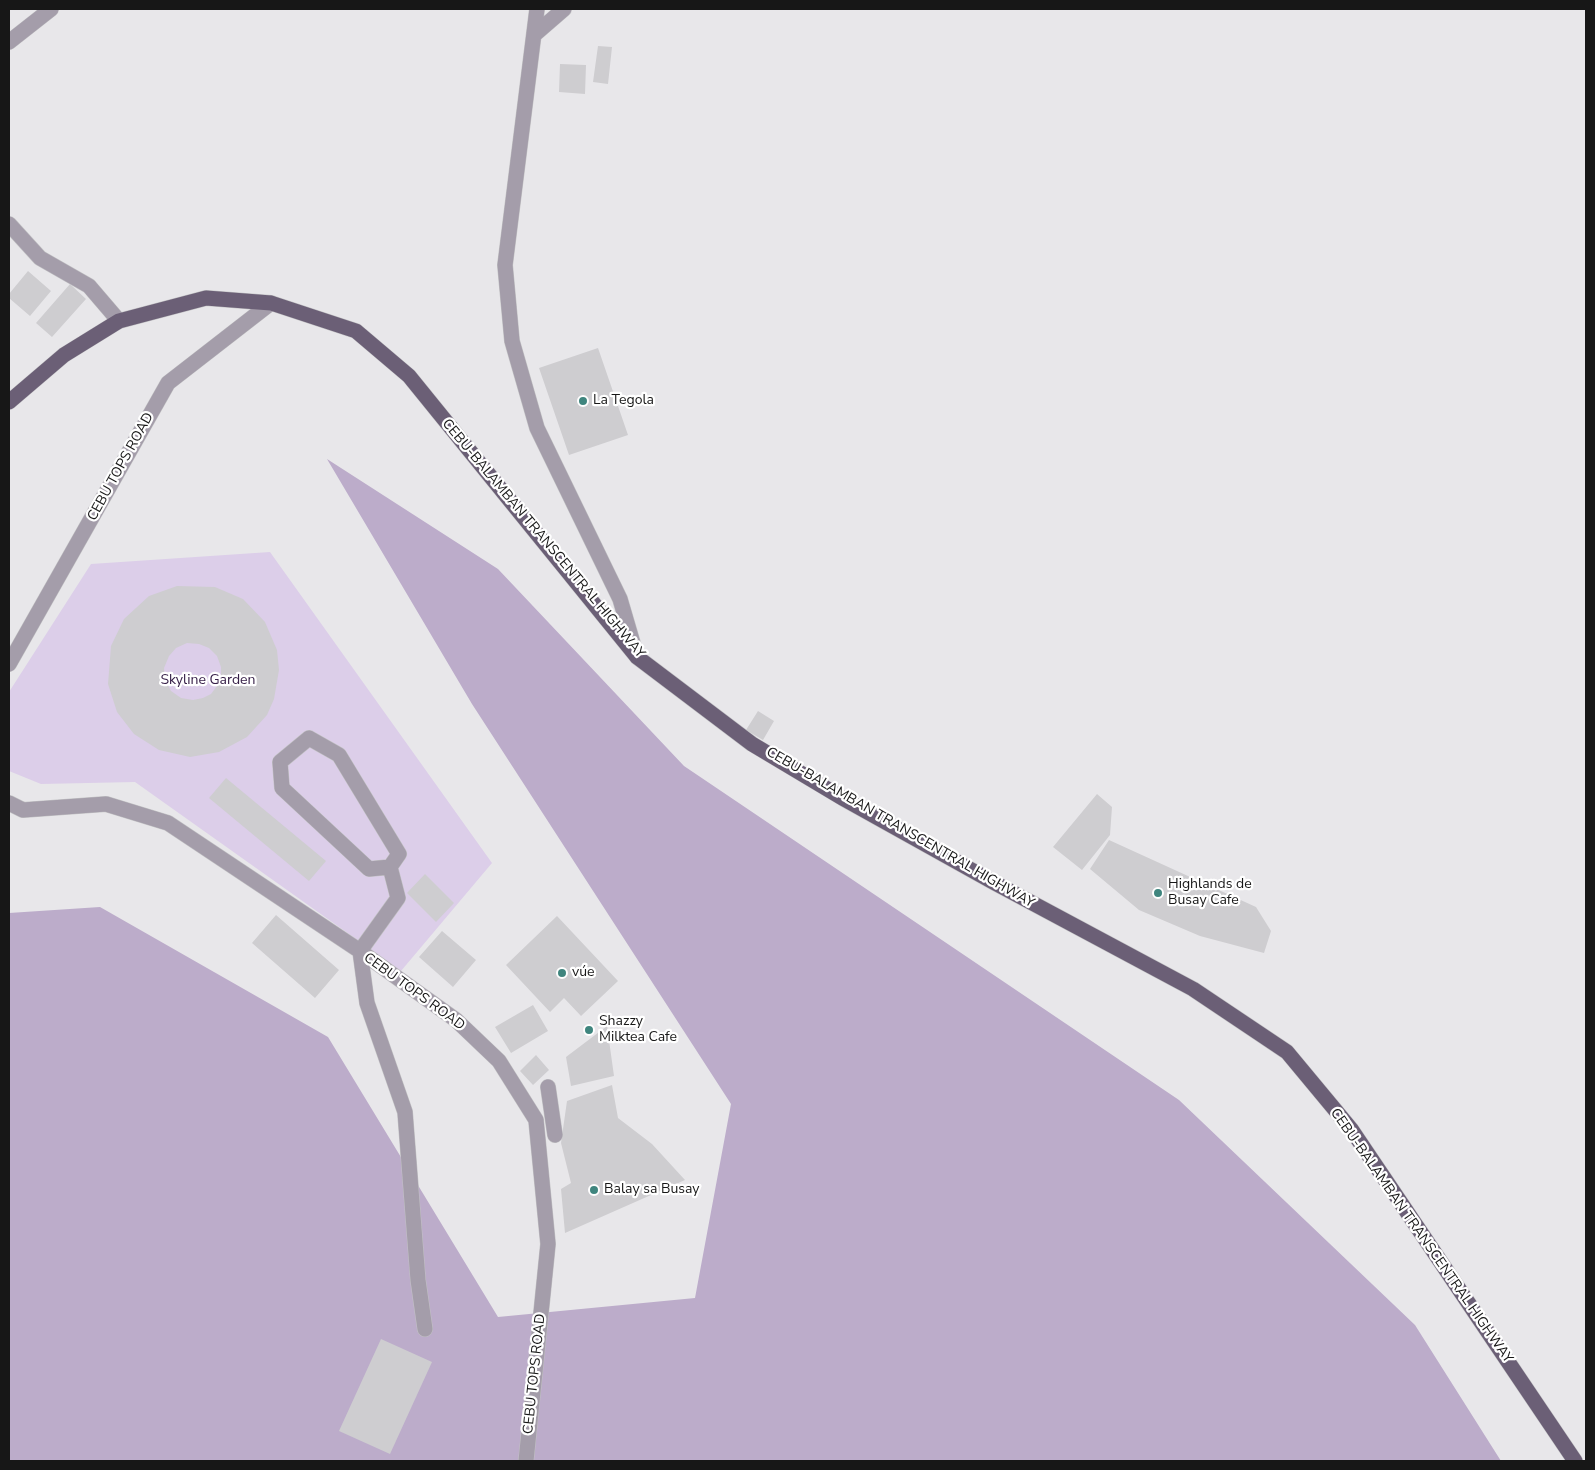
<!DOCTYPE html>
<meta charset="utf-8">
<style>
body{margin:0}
#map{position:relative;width:1595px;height:1470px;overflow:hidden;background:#e8e7ea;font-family:"Nunito Sans",sans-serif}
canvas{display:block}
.frame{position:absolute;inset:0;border:10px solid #171717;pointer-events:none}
</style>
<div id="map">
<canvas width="1595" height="1470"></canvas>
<div class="frame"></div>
</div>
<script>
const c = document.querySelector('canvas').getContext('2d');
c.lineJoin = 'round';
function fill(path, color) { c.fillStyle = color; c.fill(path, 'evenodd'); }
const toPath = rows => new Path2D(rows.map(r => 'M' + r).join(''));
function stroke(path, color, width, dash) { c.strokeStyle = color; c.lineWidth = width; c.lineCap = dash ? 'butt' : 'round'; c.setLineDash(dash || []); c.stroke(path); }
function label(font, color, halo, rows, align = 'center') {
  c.font = font + ' "Nunito Sans",sans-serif'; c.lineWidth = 4.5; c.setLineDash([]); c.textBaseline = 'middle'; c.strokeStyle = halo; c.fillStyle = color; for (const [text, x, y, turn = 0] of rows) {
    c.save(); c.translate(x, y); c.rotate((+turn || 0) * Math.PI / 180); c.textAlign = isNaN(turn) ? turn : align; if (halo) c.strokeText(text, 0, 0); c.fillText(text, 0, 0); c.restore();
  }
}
fill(toPath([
 [270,552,492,863,401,971,135,782,41,784,9,771,9,692,91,564]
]), '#dccee9');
fill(toPath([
 [327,459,498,569,684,766,1179,1100,1415,1325,1501,1461,9,1461,9,913,100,907,328,1037,498,1317,695,1298,731,1104,472,704]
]), '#bcacca');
fill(toPath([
 [598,46,612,47,608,84,593,82],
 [560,64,586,65,585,94,559,92],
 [28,271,51,291,30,316,9,298,9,294],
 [70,284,86,299,52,337,36,323],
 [598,348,628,435,569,455,539,368],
 [177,586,215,587,243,599,265,622,277,650,279,670,274,699,267,715,247,737,219,752,190,757,159,750,134,734,117,712,108,684,111,646,124,619,149,596],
 [187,643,199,644,209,648,217,656,221,667,221,677,217,686,211,694,203,698,193,700,181,698,171,691,165,680,164,668,169,656,176,648],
 [758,711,774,721,763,740,746,730],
 [226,778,326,861,309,881,209,798],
 [1097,794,1112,807,1110,835,1082,870,1053,847],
 [1109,840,1256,907,1271,931,1264,953,1200,936,1139,910,1090,869],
 [425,874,454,903,436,922,407,893],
 [276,915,339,970,315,998,252,943],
 [557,916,618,981,581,1016,564,998,550,1012,506,965],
 [442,931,476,960,453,987,419,957],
 [533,1005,548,1031,511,1053,495,1027],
 [607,1026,614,1076,571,1086,566,1057],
 [536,1055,549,1070,533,1085,520,1071],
 [612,1085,618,1118,652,1144,685,1180,565,1233,561,1189,571,1183,561,1143,567,1101],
 [381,1339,432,1362,390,1454,339,1431]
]), '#cecdd0');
const minor = toPath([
 [537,9,505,265,512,341,537,428,620,599,637,657],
 [534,35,564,9],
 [9,42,51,9],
 [9,224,40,258,89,286,119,321],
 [9,664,168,383,271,303],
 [309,738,339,755,399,854,390,867,369,869,282,788,280,762,309,738],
 [9,803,23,810,106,804,168,823,360,951,456,1020,499,1061,536,1120,548,1244,526,1461],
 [390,867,398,898,360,951,367,1003,405,1112,418,1280,425,1329],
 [548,1087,555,1135]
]);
const major = toPath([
 [9,402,64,355,119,321,206,298,271,303,356,331,409,376,637,657,752,744,844,799,993,882,1193,989,1287,1052,1351,1129,1575,1461]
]);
stroke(minor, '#c2c2c4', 16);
stroke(major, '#c2c2c4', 16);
stroke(minor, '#a49daa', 15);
stroke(major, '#6b5f76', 15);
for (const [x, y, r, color] of [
 [583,401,5,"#3f857e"],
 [1158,893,5,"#3f857e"],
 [562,973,5,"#3f857e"],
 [589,1030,5,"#3f857e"],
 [594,1190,5,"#3f857e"]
]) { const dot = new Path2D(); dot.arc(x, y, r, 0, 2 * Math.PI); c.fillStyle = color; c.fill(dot); stroke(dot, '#fff', 2); }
label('14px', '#171717', '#fff', [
 ["La Tegola",593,401],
 ["Highlands de",1168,885],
 ["Busay Cafe",1168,901],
 ["vúe",572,973],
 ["Shazzy",599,1022],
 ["Milktea Cafe",599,1038],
 ["Balay sa Busay",604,1190]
], 'left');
label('14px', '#171717', '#fff', [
 ["CEBU TOPS ROAD",121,467,-61],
 ["CEBU-BALAMBAN TRANSCENTRAL HIGHWAY",543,539,50],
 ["CEBU-BALAMBAN TRANSCENTRAL HIGHWAY",900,828,30],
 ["CEBU TOPS ROAD",414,992,36],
 ["CEBU-BALAMBAN TRANSCENTRAL HIGHWAY",1421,1236,55],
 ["CEBU TOPS ROAD",535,1374,-84]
]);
label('14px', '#382149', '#fff', [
 ["Skyline Garden",208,681]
]);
</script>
